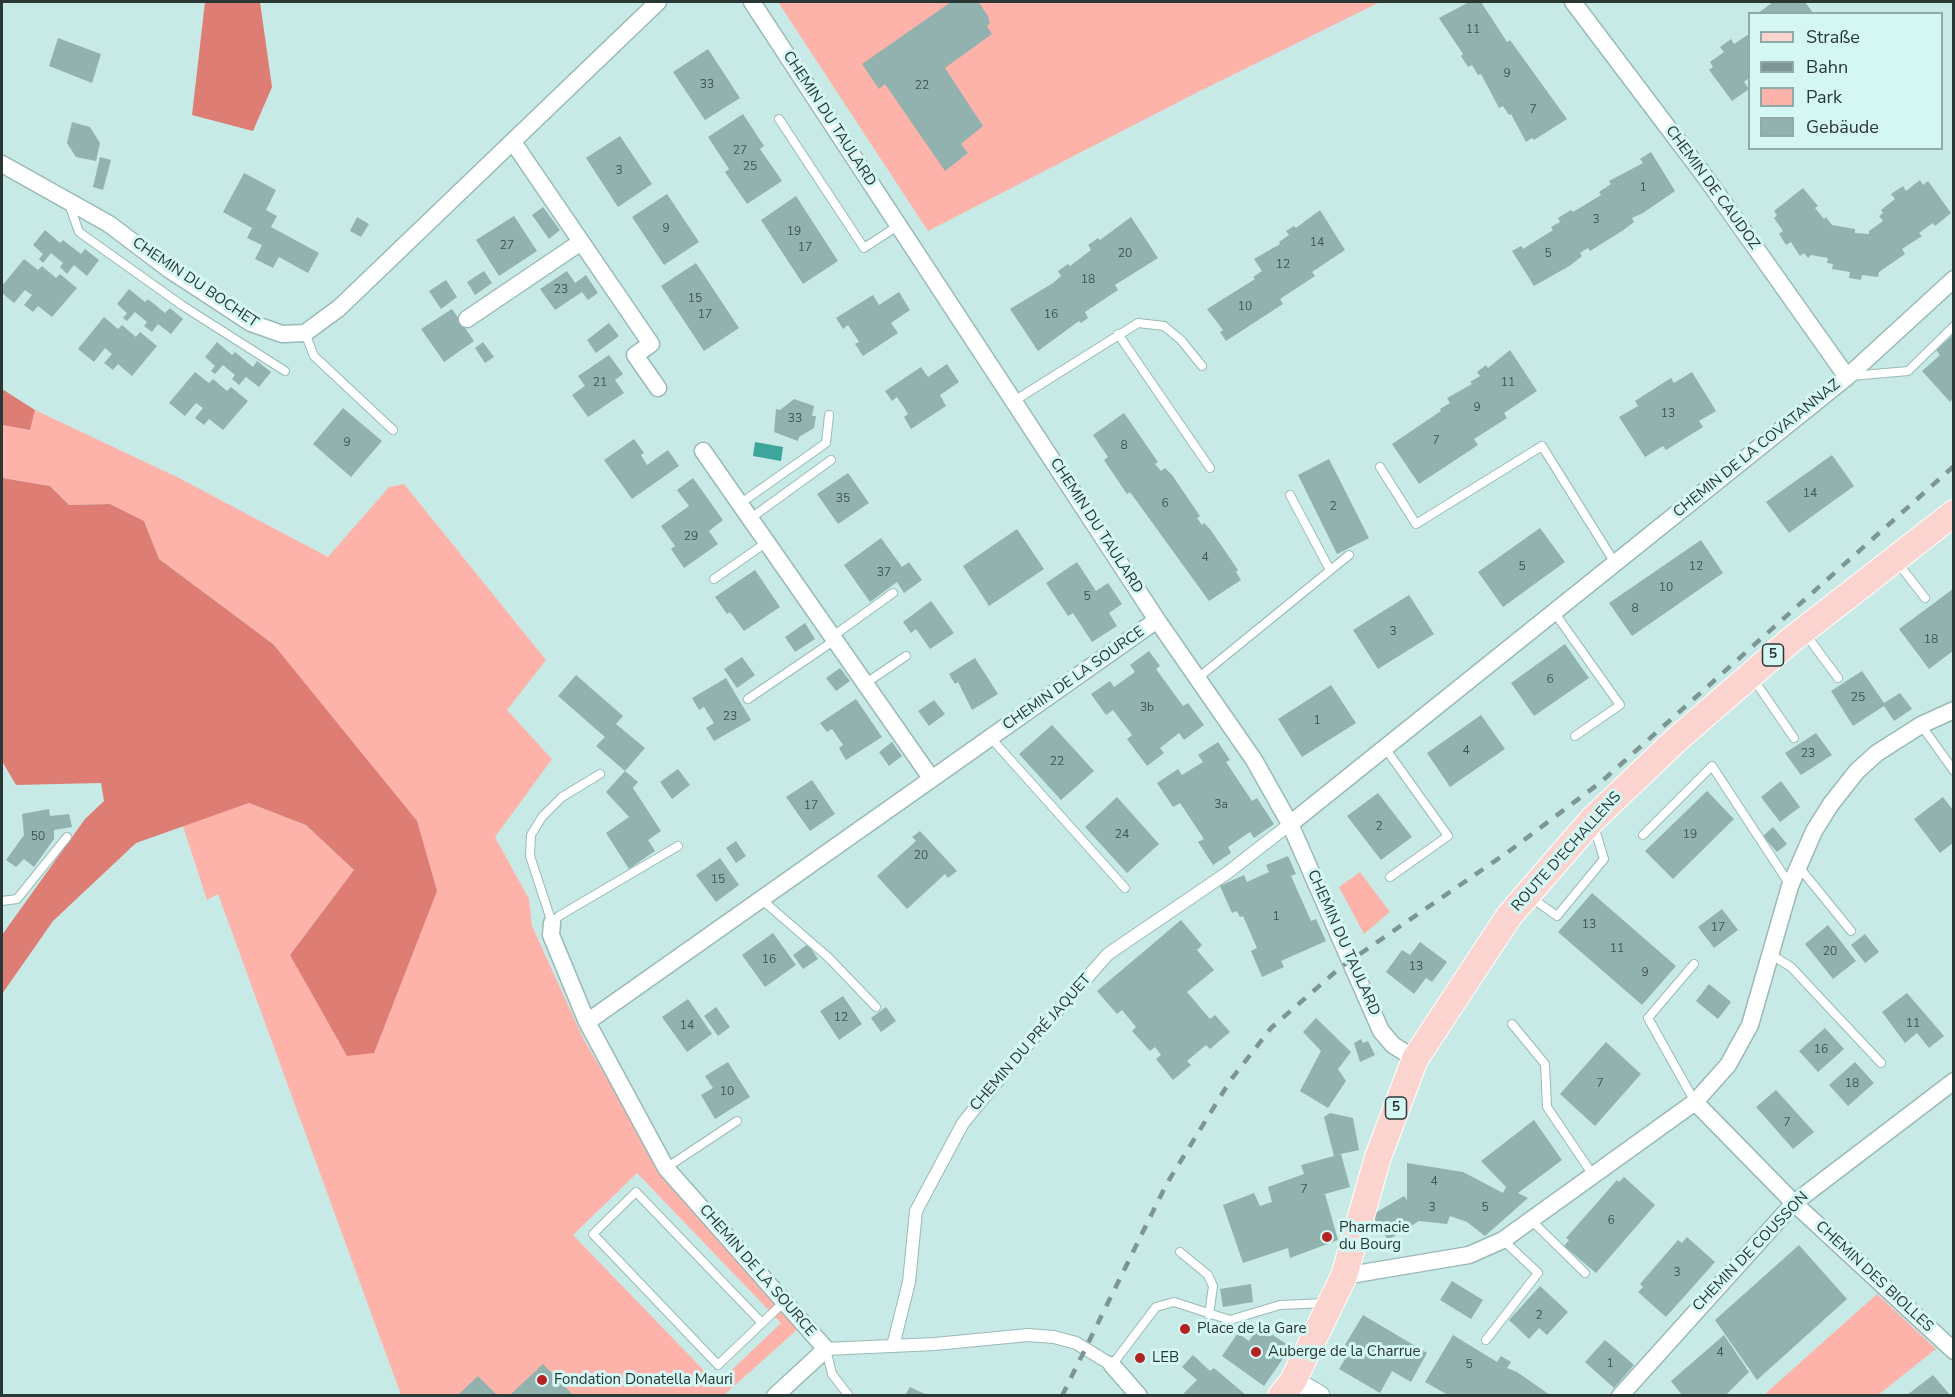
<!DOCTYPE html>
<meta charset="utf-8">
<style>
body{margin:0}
#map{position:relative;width:1955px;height:1397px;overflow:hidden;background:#c8eae6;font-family:"Nunito Sans",sans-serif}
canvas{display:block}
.frame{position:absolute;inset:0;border:3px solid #293735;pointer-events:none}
.legend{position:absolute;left:1748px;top:12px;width:195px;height:138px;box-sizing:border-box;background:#d5f7f3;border:2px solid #90aaa7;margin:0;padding:8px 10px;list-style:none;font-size:18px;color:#293735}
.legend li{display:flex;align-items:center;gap:12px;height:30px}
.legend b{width:30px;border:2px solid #90aaa7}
</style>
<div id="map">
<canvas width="1955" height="1397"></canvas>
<div class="frame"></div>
<ul class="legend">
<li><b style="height:8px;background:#fbd4cf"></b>Straße</li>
<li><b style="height:8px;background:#7d9693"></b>Bahn</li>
<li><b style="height:16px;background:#feb3aa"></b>Park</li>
<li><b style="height:16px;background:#91b2ae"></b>Gebäude</li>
</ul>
</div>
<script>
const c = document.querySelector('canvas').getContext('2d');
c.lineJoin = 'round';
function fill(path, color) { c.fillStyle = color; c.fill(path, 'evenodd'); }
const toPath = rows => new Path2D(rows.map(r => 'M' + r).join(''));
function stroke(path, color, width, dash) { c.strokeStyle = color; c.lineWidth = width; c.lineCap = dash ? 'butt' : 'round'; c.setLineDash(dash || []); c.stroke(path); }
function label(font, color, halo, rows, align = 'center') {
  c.font = font + ' "Nunito Sans",sans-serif'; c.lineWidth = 6; c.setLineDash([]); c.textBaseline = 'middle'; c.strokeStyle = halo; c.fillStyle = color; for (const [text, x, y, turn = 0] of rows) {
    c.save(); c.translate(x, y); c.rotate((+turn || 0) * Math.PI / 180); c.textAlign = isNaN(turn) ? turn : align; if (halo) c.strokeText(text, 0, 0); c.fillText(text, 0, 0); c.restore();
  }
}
fill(toPath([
 [778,2,1380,2,1194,94,928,231],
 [35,410,179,478,328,557,389,487,404,484,546,660,507,710,552,759,495,837,529,899,532,926,584,1040,674,1190,808,1320,724,1395,401,1395,218,894,207,900,183,826,249,803,306,825,354,870,290,955,437,891,273,644,159,559,144,521,110,504,69,505,50,486,2,478,2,425,30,430],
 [637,1173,781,1323,717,1384,573,1235],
 [1360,872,1390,912,1364,934,1339,887],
 [1877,1294,1936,1349,1878,1395,1767,1395,1766,1393]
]), '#feb3aa');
fill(toPath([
 [205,2,260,2,272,87,253,131,192,115],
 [2,389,35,410,30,430,2,425],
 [2,478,50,486,69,505,110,504,144,521,159,559,273,644,417,821,437,891,374,1053,347,1056,290,955,354,870,306,825,249,803,136,843,53,921,2,994,2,935,85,819,104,801,101,783,16,785,2,761]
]), '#dd7d73');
fill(toPath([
 [755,442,783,447,781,461,753,456]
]), '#3ca69d');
fill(toPath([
 [951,2,979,3,988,16,990,23,987,26,992,34,945,68,983,126,961,144,968,153,945,171,885,84,879,89,862,64],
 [1469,2,1481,2,1507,42,1510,40,1567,119,1534,140,1532,138,1526,142,1511,114,1509,115,1503,106,1499,108,1481,74,1478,75,1472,65,1468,67,1461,56,1463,54,1439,18],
 [1773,2,1805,2,1814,14,1757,14],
 [1749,34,1749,78,1744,82,1749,89,1732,101,1709,70,1713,67,1710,62,1724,52,1720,47,1731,39,1734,44],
 [58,38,101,54,92,83,49,66],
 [708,49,740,98,705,120,673,72],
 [743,114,764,146,760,149,782,181,747,204,725,172,729,169,708,137],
 [72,122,90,127,100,143,96,161,76,157,67,143],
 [620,136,652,184,618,207,586,158],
 [1651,152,1675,191,1643,213,1632,218,1634,222,1622,231,1590,251,1588,248,1580,253,1582,256,1571,265,1534,286,1512,251,1521,246,1523,249,1553,230,1551,227,1560,222,1558,218,1571,210,1573,212,1601,195,1599,192,1611,184,1609,181,1643,163,1640,159],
 [100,157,111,160,103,190,93,187],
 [244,173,276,190,266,210,277,216,271,227,319,253,308,273,279,257,273,268,255,259,262,245,247,238,252,228,223,212],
 [1920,180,1923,185,1928,181,1951,213,1935,226,1933,223,1919,233,1922,236,1902,249,1905,254,1879,272,1878,277,1862,275,1861,280,1849,278,1850,272,1832,269,1833,264,1827,263,1828,258,1811,255,1808,258,1804,253,1800,256,1791,242,1786,245,1779,234,1783,231,1774,218,1777,215,1774,211,1803,188,1818,206,1815,208,1824,219,1826,217,1832,225,1855,229,1855,233,1869,234,1869,231,1883,221,1879,216,1883,213,1881,210,1895,199,1891,194,1903,186,1906,191],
 [667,194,699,242,664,265,632,217],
 [796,196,838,261,803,284,761,220],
 [543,207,560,230,549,239,532,215],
 [1320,210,1345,250,1312,272,1315,276,1280,299,1283,304,1226,341,1220,332,1223,330,1207,309,1255,279,1253,277,1262,271,1254,259,1280,244,1279,242,1289,235,1286,231,1294,226,1296,228],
 [514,216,537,251,499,276,476,240],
 [357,217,369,224,361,237,350,231],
 [1131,217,1158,258,1115,285,1118,290,1085,312,1088,318,1081,323,1079,321,1038,351,1010,309,1053,283,1061,276,1058,271,1068,264,1070,266,1091,250,1088,245,1098,238,1100,240],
 [45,230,60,243,63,240,81,254,85,249,99,260,87,276,74,265,67,274,60,267,63,263,51,253,43,263,39,259,43,254,33,245],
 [24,259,38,270,42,266,56,278,60,274,77,288,52,317,38,306,33,312,24,305,32,295,25,290,14,303,2,293,2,286],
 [696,263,739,328,704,351,661,286],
 [484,271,492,283,475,295,467,282],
 [567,271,575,283,586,275,598,293,588,300,582,292,555,310,540,289],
 [446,280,457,297,441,309,429,291],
 [129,289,145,302,148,299,165,313,170,308,183,319,171,334,158,324,152,332,144,326,147,322,135,312,127,321,123,318,127,313,117,304],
 [899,292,910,310,891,323,898,333,863,356,855,344,859,342,848,325,843,329,836,318,873,295,879,305],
 [452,309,474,341,444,362,421,329],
 [104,317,118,329,122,325,136,337,140,332,157,346,132,376,118,364,113,370,104,363,112,354,105,348,94,362,78,349],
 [609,323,619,336,596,353,587,340],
 [1953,335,1953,398,1950,402,1922,371,1940,355,1936,350],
 [217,342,232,355,235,352,253,367,257,361,271,372,259,387,246,377,239,385,232,379,235,375,223,365,215,374,211,371,215,366,205,357],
 [483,342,494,357,485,363,475,348],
 [1510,350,1537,391,1504,413,1507,418,1474,439,1478,445,1419,484,1392,444,1441,411,1440,409,1450,403,1447,398,1472,384,1470,382,1480,376,1477,372,1486,365,1488,368],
 [609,355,623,374,615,380,624,393,588,417,572,395,585,386,578,376],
 [947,364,959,382,940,395,946,406,911,429,904,417,908,414,903,406,897,397,892,401,885,391,921,367,928,377],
 [195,372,209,383,213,379,227,391,231,387,248,401,223,430,209,419,204,425,195,418,203,408,196,403,185,416,169,403],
 [1692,372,1716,411,1699,421,1703,427,1666,450,1663,446,1645,457,1619,417,1638,406,1635,401,1671,378,1674,383],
 [794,399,814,406,812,416,816,416,814,428,799,437,798,441,774,432,776,409,780,410],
 [343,408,382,441,351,477,313,444],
 [1124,413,1158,462,1155,464,1161,471,1165,468,1172,475,1200,516,1197,518,1202,525,1204,523,1210,529,1238,570,1236,572,1241,580,1209,601,1130,492,1127,494,1104,460,1108,457,1093,435],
 [634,439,644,453,641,455,647,465,668,450,679,466,632,499,604,460],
 [1832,455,1854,486,1789,533,1766,502],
 [1329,459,1369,538,1337,554,1298,475],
 [848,473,869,503,838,524,817,494],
 [693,478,723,520,709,531,718,544,684,568,671,549,675,546,661,526,689,506,677,490],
 [1540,528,1565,562,1503,607,1478,572],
 [1017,529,1044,569,989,606,963,566],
 [881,538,902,567,909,562,922,580,904,593,897,582,870,602,844,565],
 [1701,540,1723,573,1632,636,1609,603],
 [1077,562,1096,591,1108,583,1122,604,1109,613,1117,626,1092,642,1073,613,1068,616,1046,583],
 [755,570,780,607,744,631,730,612,727,614,715,597],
 [1953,589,1953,651,1929,669,1899,629],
 [1409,595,1434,634,1378,669,1353,630],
 [931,601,954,633,930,649,916,629,911,633,903,622],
 [805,623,815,639,795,652,785,637],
 [1565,644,1589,678,1534,716,1511,683],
 [1149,651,1160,666,1156,669,1183,706,1188,703,1204,725,1184,740,1179,733,1160,748,1164,753,1147,766,1127,739,1132,735,1113,710,1106,715,1091,694,1110,681,1114,687,1135,672,1130,665],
 [742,657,755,675,737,688,724,669],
 [975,658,998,694,972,710,958,682,955,684,949,674],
 [840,668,850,681,836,691,826,678],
 [1862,671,1884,703,1900,693,1912,709,1894,721,1884,706,1853,726,1831,691],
 [576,675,623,716,616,724,645,748,625,771,596,746,605,737,558,696],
 [726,678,751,720,714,741,706,728,714,723,704,707,699,710,692,698],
 [1331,685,1356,723,1302,757,1278,719],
 [856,699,882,737,846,760,839,748,843,745,832,729,827,732,820,723],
 [934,700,945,714,929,726,918,711],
 [1481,715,1505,749,1450,787,1427,753],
 [1052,725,1094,771,1061,800,1019,754],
 [1816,733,1832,755,1801,775,1785,753],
 [892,742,902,756,889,766,879,752],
 [1218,742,1230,760,1226,762,1252,801,1257,798,1274,824,1254,838,1250,832,1228,847,1231,853,1213,865,1198,842,1204,839,1180,803,1173,807,1157,783,1178,769,1182,775,1203,762,1198,755],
 [678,769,690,785,672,799,660,782],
 [625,771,638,782,633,788,661,831,648,840,655,851,629,869,606,833,629,817,606,792],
 [812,780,835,814,810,831,786,797],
 [1781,781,1800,807,1780,822,1761,797],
 [1707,791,1734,819,1673,879,1645,851],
 [1378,793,1412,837,1381,860,1347,816],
 [1117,797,1159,844,1127,873,1085,827],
 [1943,797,1953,810,1953,843,1940,853,1914,819],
 [49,809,50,816,69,814,72,827,54,830,54,839,34,867,24,859,16,867,6,860,24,835,22,814],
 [1773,827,1787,844,1777,852,1763,836],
 [920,831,957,871,948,878,945,874,907,909,877,876,916,841,912,837],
 [736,841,746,856,736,863,726,848],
 [1288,856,1296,874,1291,876,1311,921,1316,919,1326,941,1281,961,1284,967,1262,977,1251,951,1257,948,1243,916,1240,917,1237,911,1232,913,1220,886,1244,875,1247,882,1269,872,1266,865],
 [720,858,739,885,716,902,696,875],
 [1592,893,1676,966,1642,1005,1558,932],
 [1722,909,1738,930,1714,948,1698,927],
 [1181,920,1202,945,1197,950,1214,970,1187,992,1210,1019,1215,1015,1230,1032,1210,1049,1206,1045,1187,1061,1191,1065,1173,1080,1156,1059,1161,1055,1155,1047,1150,1051,1132,1031,1136,1027,1122,1010,1117,1014,1097,991],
 [1828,925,1856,961,1833,979,1805,944],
 [773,933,796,965,765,987,742,955],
 [1865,934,1879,952,1865,963,1851,945],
 [1420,942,1447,962,1432,982,1426,978,1414,994,1386,972,1402,950,1410,955],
 [808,944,818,959,803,969,793,955],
 [1709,984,1731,1002,1718,1019,1696,1001],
 [1907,993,1944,1036,1929,1048,1917,1033,1905,1043,1882,1012],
 [843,996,862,1024,839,1040,820,1011],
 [688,999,712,1034,687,1052,662,1017],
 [716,1007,730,1027,718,1036,704,1016],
 [886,1007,896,1021,881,1032,871,1018],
 [1316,1018,1351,1052,1338,1069,1346,1081,1328,1108,1300,1091,1321,1051,1303,1032],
 [1825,1028,1844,1049,1818,1072,1799,1051],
 [1361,1039,1363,1043,1368,1041,1375,1055,1360,1062,1354,1043],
 [1606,1042,1641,1074,1595,1126,1560,1094],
 [728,1062,750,1097,715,1119,701,1095,713,1088,705,1076],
 [1855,1062,1874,1083,1848,1106,1829,1085],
 [1776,1090,1814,1132,1793,1149,1756,1107],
 [1330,1113,1353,1118,1359,1150,1341,1154,1350,1187,1325,1194,1338,1240,1290,1258,1288,1248,1243,1263,1223,1205,1254,1193,1260,1206,1272,1202,1268,1187,1304,1174,1301,1165,1334,1156,1324,1117],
 [1534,1120,1562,1160,1518,1193,1528,1198,1485,1236,1467,1222,1450,1216,1447,1224,1419,1221,1388,1240,1372,1215,1404,1196,1407,1200,1407,1163,1463,1172,1503,1193,1506,1187,1481,1161],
 [1624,1177,1655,1205,1596,1273,1564,1246,1569,1240,1566,1238,1617,1180,1619,1182],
 [1687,1237,1715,1262,1666,1317,1638,1292,1643,1287,1640,1284,1678,1240,1682,1243],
 [1799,1245,1847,1299,1757,1380,1715,1320],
 [1452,1281,1483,1300,1471,1319,1440,1300],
 [1251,1284,1253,1302,1223,1307,1220,1289],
 [1540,1286,1568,1312,1547,1335,1539,1328,1529,1339,1509,1320],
 [1363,1315,1427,1353,1411,1382,1392,1371,1380,1393,1339,1369,1351,1349,1345,1345],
 [1259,1326,1291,1347,1264,1386,1222,1356,1238,1333,1249,1341],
 [1453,1335,1497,1362,1501,1356,1511,1362,1507,1368,1517,1372,1550,1395,1448,1395,1425,1382],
 [1724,1335,1749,1372,1726,1395,1682,1395,1671,1381],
 [1605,1340,1634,1365,1614,1388,1585,1362],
 [1193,1355,1210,1371,1214,1368,1246,1395,1182,1395,1197,1380,1182,1367],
 [543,1364,573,1395,510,1395],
 [1933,1375,1950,1395,1907,1395],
 [478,1376,497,1395,458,1395],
 [910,1387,927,1395,905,1395]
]), '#91b2ae');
const service = toPath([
 [779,119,864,248,899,225],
 [69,204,79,232,183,306,285,371],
 [305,333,314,356,393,430],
 [1118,334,1210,468],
 [1851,376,1908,371,1954,326],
 [1014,401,1138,323,1164,326,1181,340,1202,366],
 [1380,467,1416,524,1542,446,1615,563],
 [1290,495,1330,570],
 [741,503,826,443,829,415],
 [751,518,831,460],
 [1897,562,1925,598],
 [714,579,767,542],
 [1554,612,1620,705,1575,736],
 [1804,632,1838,678],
 [833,636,893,593],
 [1752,677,1794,738],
 [1198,678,1349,555],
 [866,683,906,656],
 [748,699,835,640],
 [1921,725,1954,771],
 [990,737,1125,888],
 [1385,748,1448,836,1390,877],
 [600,774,562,797,542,817,531,835,530,856,552,923,559,916,678,846],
 [1643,835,1712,766,1790,885],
 [1799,867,1851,931],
 [1529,896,1557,916,1604,859,1594,826],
 [761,899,829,958,876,1007],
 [2,901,17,899,67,837],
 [1770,954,1791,967,1881,1063],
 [1694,964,1648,1018,1695,1102],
 [1512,1024,1545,1064,1547,1107,1593,1175],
 [666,1168,737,1121],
 [1531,1220,1585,1273],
 [1180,1252,1208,1275,1213,1286,1209,1315],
 [762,1323,636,1192,593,1234,718,1365,784,1302],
 [1486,1340,1538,1273,1503,1240],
 [826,1349,832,1374,849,1396],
 [1112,1365,1156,1307,1174,1302,1230,1320,1280,1305,1326,1303]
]);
const pedestrian = toPath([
 [893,1346,909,1282,916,1211,963,1123,1028,1044,1108,954,1227,873,1290,824],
 [826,1349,935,1344,1028,1335,1054,1337,1076,1343,1112,1365]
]);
const minor = toPath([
 [752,2,1157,620,1254,760,1290,824,1381,1031,1393,1045,1415,1059],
 [1573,2,1706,178,1847,377],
 [513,142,651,344,635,355,658,388],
 [2,164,109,224,170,270,251,323,282,334,305,333,339,308,658,2],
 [467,319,581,242],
 [703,451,931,778],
 [1290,824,1847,377,1954,279],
 [552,923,551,935,587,1022,666,1168,826,1349,775,1396],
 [587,1022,1157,620],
 [1695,1102,1794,1203,1954,1351],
 [1344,1276,1469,1255,1503,1240,1695,1102,1728,1065,1750,1025,1790,886,1814,831,1831,804,1857,771,1877,753,1921,725,1954,710],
 [1112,1365,1139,1396],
 [1620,1396,1794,1203,1954,1081]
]);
const tertiary = toPath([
 [1293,1381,1319,1396]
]);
const primary = toPath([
 [1281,1396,1293,1381,1344,1276,1378,1157,1415,1059,1509,916,1592,820,1676,740,1790,641,1954,513]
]);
stroke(service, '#99bab6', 10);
stroke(pedestrian, '#99bab6', 14);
stroke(minor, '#99bab6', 19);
stroke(tertiary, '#99bab6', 23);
stroke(primary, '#fff', 28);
stroke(service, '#fff', 8);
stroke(pedestrian, '#fff', 12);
stroke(minor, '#fff', 16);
stroke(tertiary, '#fff', 21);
stroke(primary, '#fbd4cf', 26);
stroke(toPath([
 [1062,1396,1166,1185,1230,1081,1271,1028,1341,967,1508,852,1601,782,1954,466]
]), '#7d9693', 4.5, [10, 10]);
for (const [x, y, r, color] of [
 [1327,1237,6,"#b32322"],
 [1185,1329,6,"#b32322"],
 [1256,1352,6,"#b32322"],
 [1140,1358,6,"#b32322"],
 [542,1380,6,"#b32322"]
]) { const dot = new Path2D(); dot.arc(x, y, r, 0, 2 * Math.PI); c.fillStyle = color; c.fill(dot); stroke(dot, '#d5f7f3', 2); }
label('12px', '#435653', null, [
 ["11",1473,30],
 ["9",1507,74],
 ["33",707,85],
 ["22",922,86],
 ["7",1533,110],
 ["27",740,151],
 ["25",750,167],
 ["3",619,171],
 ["1",1643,188],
 ["3",1596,220],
 ["9",666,229],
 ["19",794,232],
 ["14",1317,243],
 ["27",507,246],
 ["17",805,248],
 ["20",1125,254],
 ["5",1548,254],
 ["12",1283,265],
 ["18",1088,280],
 ["23",561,290],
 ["15",695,299],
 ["10",1245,307],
 ["17",705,315],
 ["16",1051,315],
 ["21",600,383],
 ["11",1508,383],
 ["9",1477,408],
 ["13",1668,414],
 ["33",795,419],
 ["7",1436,441],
 ["9",347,443],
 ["8",1124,446],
 ["14",1810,494],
 ["35",843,499],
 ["6",1165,504],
 ["2",1333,507],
 ["29",691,537],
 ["4",1205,558],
 ["5",1522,567],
 ["12",1696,567],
 ["37",884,573],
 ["10",1666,588],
 ["5",1087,597],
 ["8",1635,609],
 ["3",1393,632],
 ["18",1931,640],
 ["6",1550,680],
 ["25",1858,698],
 ["3b",1147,708],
 ["23",730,717],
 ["1",1317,721],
 ["4",1466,751],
 ["23",1808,754],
 ["22",1057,762],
 ["3a",1221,805],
 ["17",811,806],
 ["2",1379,827],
 ["24",1122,835],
 ["19",1690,835],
 ["50",38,837],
 ["20",921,856],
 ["15",718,880],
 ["1",1276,917],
 ["13",1589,925],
 ["17",1718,928],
 ["11",1617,949],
 ["20",1830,952],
 ["16",769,960],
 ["13",1416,967],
 ["9",1645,973],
 ["12",841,1018],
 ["11",1913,1024],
 ["14",687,1026],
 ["16",1821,1050],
 ["7",1600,1084],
 ["18",1852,1084],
 ["10",727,1092],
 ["7",1787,1123],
 ["4",1434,1182],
 ["7",1304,1190],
 ["3",1432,1208],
 ["5",1485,1208],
 ["6",1611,1221],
 ["3",1677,1273],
 ["2",1539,1316],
 ["4",1720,1353],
 ["1",1610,1364],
 ["5",1469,1365]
]);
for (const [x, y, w] of [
 [1773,655,21],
 [1396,1108,21]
]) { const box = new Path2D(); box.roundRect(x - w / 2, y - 11, w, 22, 4.5); c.fillStyle = '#d5f7f3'; c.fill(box); stroke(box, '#293735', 1.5); }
label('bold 14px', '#293735', null, [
 ["5",1773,655],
 ["5",1396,1108]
]);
label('15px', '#293735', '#d5f7f3', [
 ["CHEMIN DU TAULARD",829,119,57],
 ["CHEMIN DE CAUDOZ",1712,188,54],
 ["CHEMIN DU BOCHET",195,283,34],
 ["CHEMIN DE LA COVATANNAZ",1757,449,-39],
 ["CHEMIN DU TAULARD",1096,526,57],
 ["CHEMIN DE LA SOURCE",1074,679,-35],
 ["ROUTE D'ECHALLENS",1567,852,-48],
 ["CHEMIN DU TAULARD",1343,943,66],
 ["CHEMIN DU PRÉ JAQUET",1031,1043,-49],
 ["CHEMIN DE COUSSON",1751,1252,-46],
 ["CHEMIN DE LA SOURCE",757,1271,49],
 ["CHEMIN DES BIOLLES",1874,1277,43]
]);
label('15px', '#293735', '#d5f7f3', [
 ["Pharmacie",1339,1228],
 ["du Bourg",1339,1245],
 ["Place de la Gare",1197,1329],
 ["Auberge de la Charrue",1268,1352],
 ["LEB",1152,1358],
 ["Fondation Donatella Mauri",554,1380]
], 'left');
</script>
